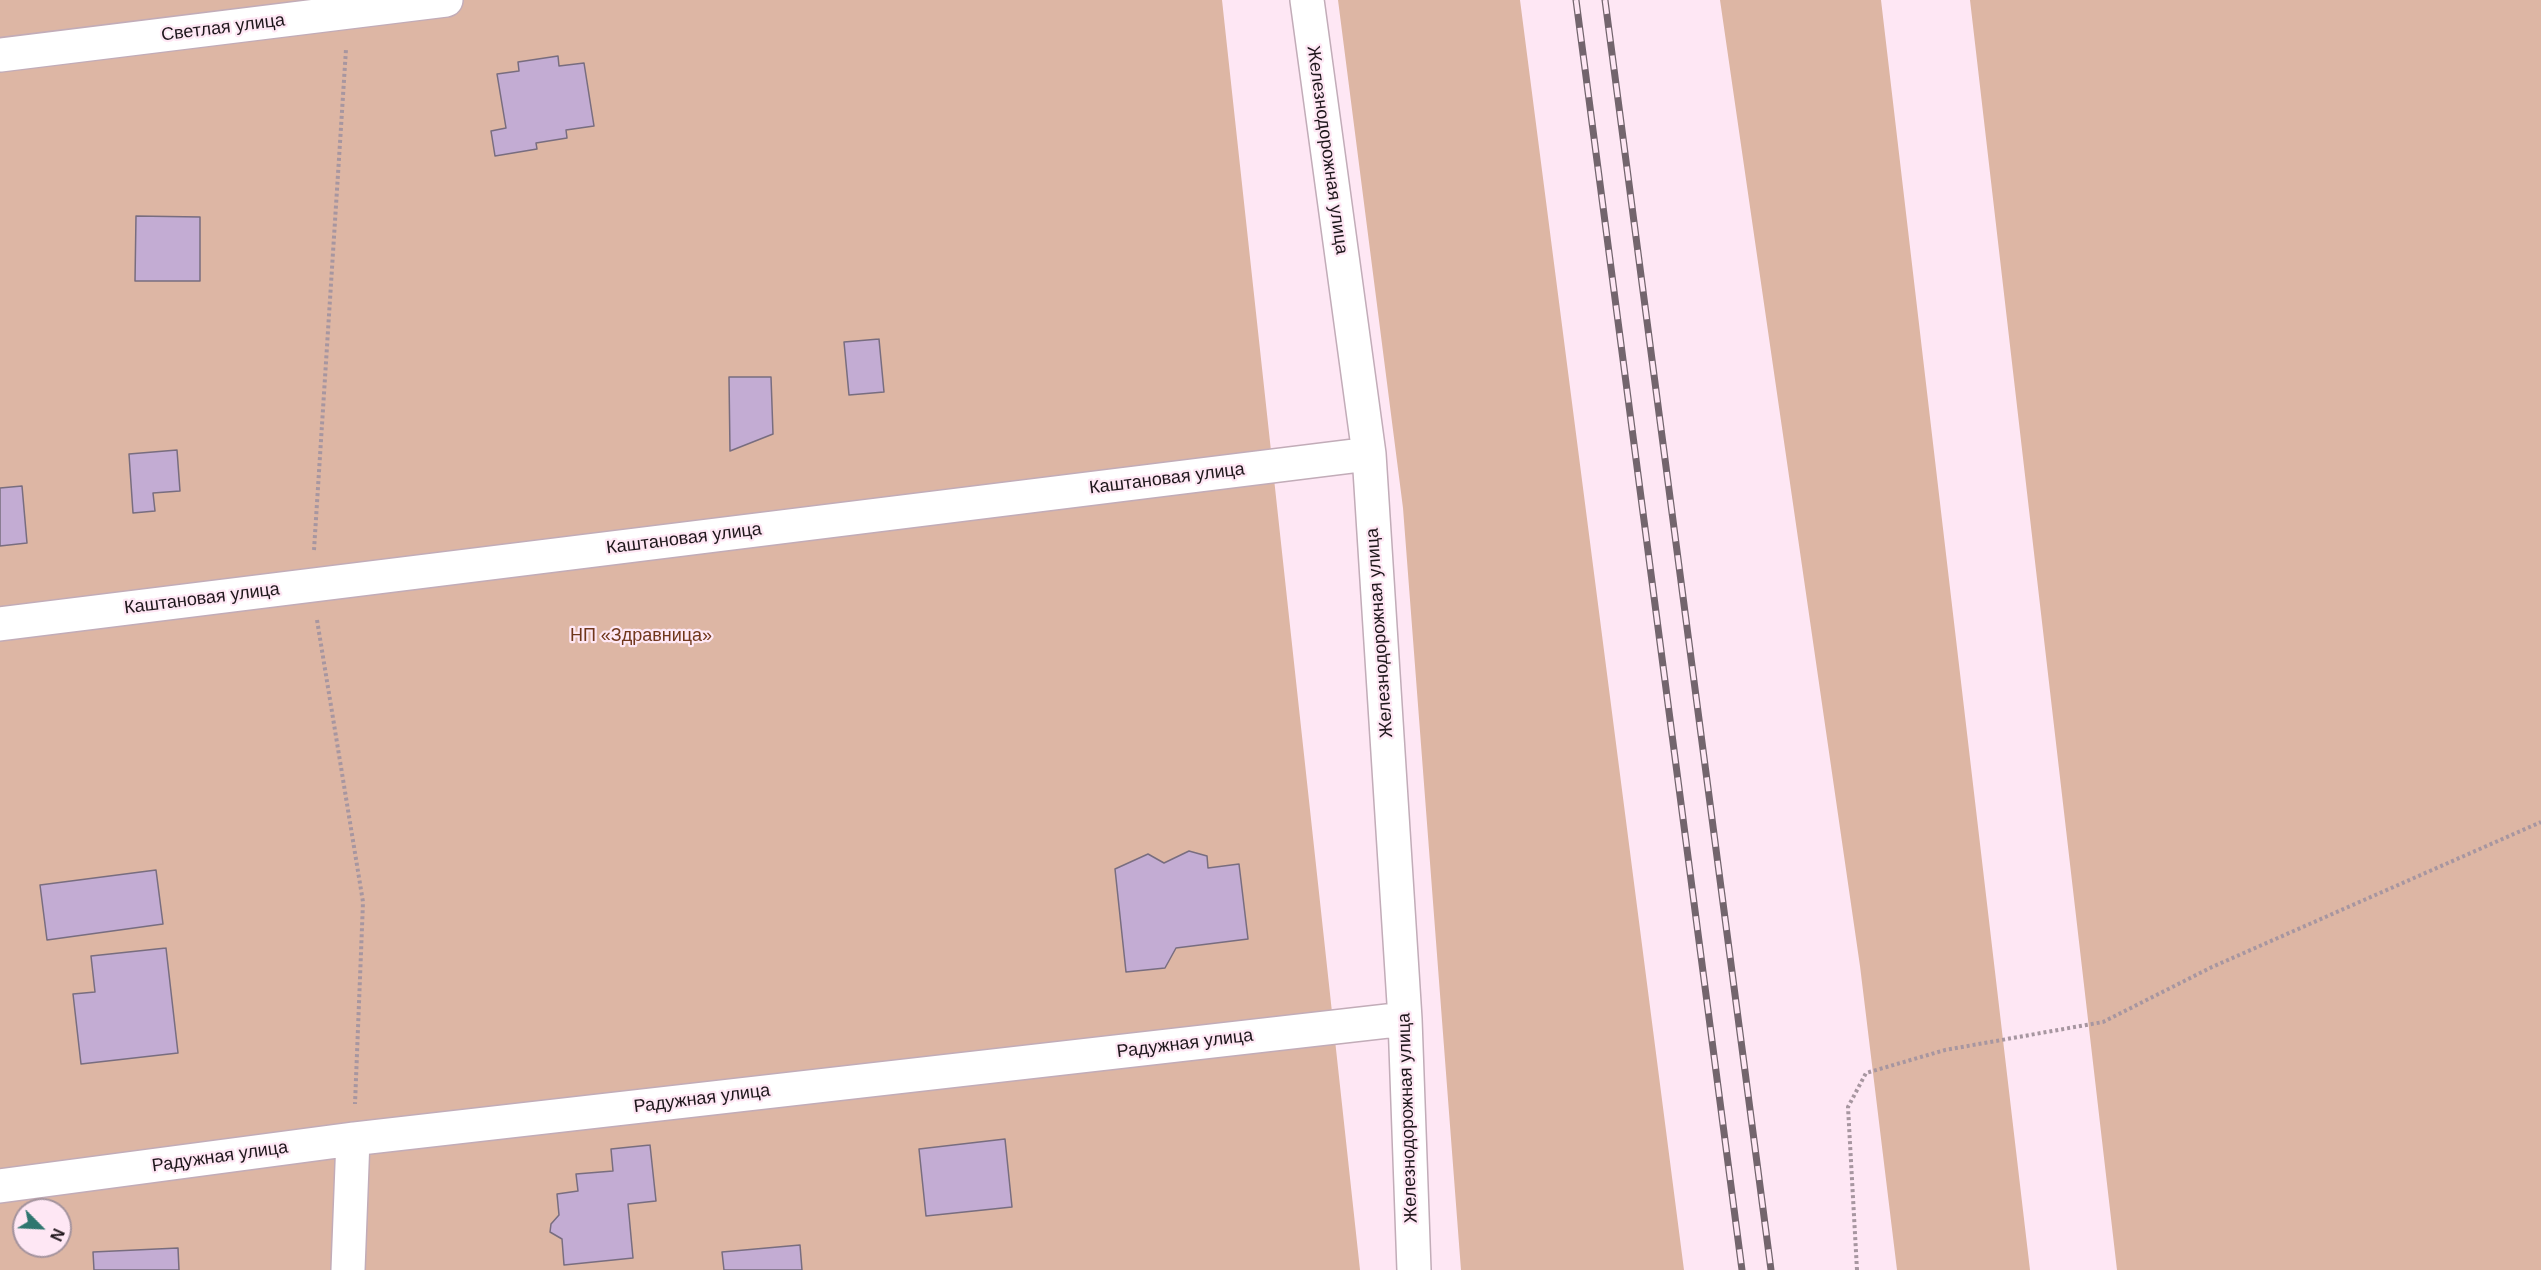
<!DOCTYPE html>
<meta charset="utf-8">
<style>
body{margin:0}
#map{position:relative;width:2541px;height:1270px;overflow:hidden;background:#fee7f4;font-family:Arial,sans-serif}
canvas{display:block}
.north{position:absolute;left:12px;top:1198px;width:60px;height:60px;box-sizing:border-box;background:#fee7f4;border:2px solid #a4939d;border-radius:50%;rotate:114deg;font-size:16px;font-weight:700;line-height:24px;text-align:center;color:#1e161b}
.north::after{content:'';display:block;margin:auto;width:21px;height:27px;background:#2e766f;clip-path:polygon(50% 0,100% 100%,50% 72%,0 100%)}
</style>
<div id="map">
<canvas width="2541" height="1270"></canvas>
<div class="north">N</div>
</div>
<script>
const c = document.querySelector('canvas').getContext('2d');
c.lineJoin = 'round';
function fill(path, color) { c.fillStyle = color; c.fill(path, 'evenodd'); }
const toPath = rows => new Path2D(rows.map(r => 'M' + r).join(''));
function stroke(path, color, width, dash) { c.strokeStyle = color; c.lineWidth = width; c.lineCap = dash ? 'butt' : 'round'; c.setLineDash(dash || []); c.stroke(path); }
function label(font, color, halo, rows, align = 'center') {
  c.font = font + ' Arial,sans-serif'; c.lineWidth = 4.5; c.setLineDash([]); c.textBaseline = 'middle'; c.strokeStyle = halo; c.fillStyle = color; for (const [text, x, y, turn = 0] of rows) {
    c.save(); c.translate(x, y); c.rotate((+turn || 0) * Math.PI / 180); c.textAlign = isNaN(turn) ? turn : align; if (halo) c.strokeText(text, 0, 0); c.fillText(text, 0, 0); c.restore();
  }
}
fill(toPath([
 [0,0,1222,0,1360,1270,0,1270],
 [24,1210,60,1210,60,1246,24,1246],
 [1338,0,1520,0,1684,1270,1461,1270,1403,508],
 [1720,0,1881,0,2030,1270,1897,1270,1860,966],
 [1970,0,2541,0,2541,1270,2117,1270]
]), '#ddb6a4');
const building = toPath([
 [558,56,559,66,584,63,594,126,566,130,567,138,536,143,537,149,495,156,491,131,506,128,497,74,519,71,518,62,558,56],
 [136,216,200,217,200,281,135,281,136,216],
 [879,339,884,392,849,395,844,342,879,339],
 [729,377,771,377,773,434,730,451,729,377],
 [177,450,180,491,153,493,155,511,133,513,129,454,177,450],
 [22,486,27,543,0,546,0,488,22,486],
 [1189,851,1207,856,1208,868,1239,864,1248,939,1176,948,1165,968,1126,972,1115,869,1148,854,1164,863,1189,851],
 [156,870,163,924,47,940,40,885,156,870],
 [166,948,178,1053,81,1064,73,994,95,992,91,956,166,948],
 [1005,1139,1012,1207,926,1216,919,1149,1005,1139],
 [650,1145,656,1201,628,1204,633,1258,564,1265,562,1239,550,1232,551,1224,559,1215,557,1194,578,1191,576,1174,613,1171,611,1149,650,1145],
 [800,1245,802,1270,724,1270,722,1252,800,1245],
 [178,1248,179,1270,94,1270,93,1252,178,1248]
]);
fill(building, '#c3acd3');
stroke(building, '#786d7f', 1.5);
const street = toPath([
 [1307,0,1369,454,1405,1019,1414,1270],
 [0,55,446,0],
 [0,624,1369,454],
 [0,1186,353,1139,1405,1019],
 [348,1270,353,1139]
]);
stroke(street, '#c2acb8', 36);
stroke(toPath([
 [314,550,346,49],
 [317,620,363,902,355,1104],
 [1857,1270,1848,1107,1866,1073,1945,1050,2103,1022,2212,967,2541,822]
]), '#a796a0', 4, [3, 3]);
stroke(street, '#fff', 33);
const rail = toPath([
 [1576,0,1742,1270],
 [1605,0,1771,1270]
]);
stroke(rail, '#73656d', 7);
stroke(rail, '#fee7f4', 4.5, [14]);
label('18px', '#1e161b', '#fee7f4', [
 ["Светлая улица",223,28,-7],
 ["Железнодорожная улица",1327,150,82],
 ["Каштановая улица",1167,479,-7],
 ["Каштановая улица",684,539,-7],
 ["Каштановая улица",202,599,-7],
 ["Железнодорожная улица",1380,633,-94],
 ["Радужная улица",1185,1044,-7],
 ["Радужная улица",702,1099,-7],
 ["Железнодорожная улица",1408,1118,-92],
 ["Радужная улица",220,1157,-8]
]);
label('18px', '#70371c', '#fee7f4', [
 ["НП «Здравница»",641,636]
]);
</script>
